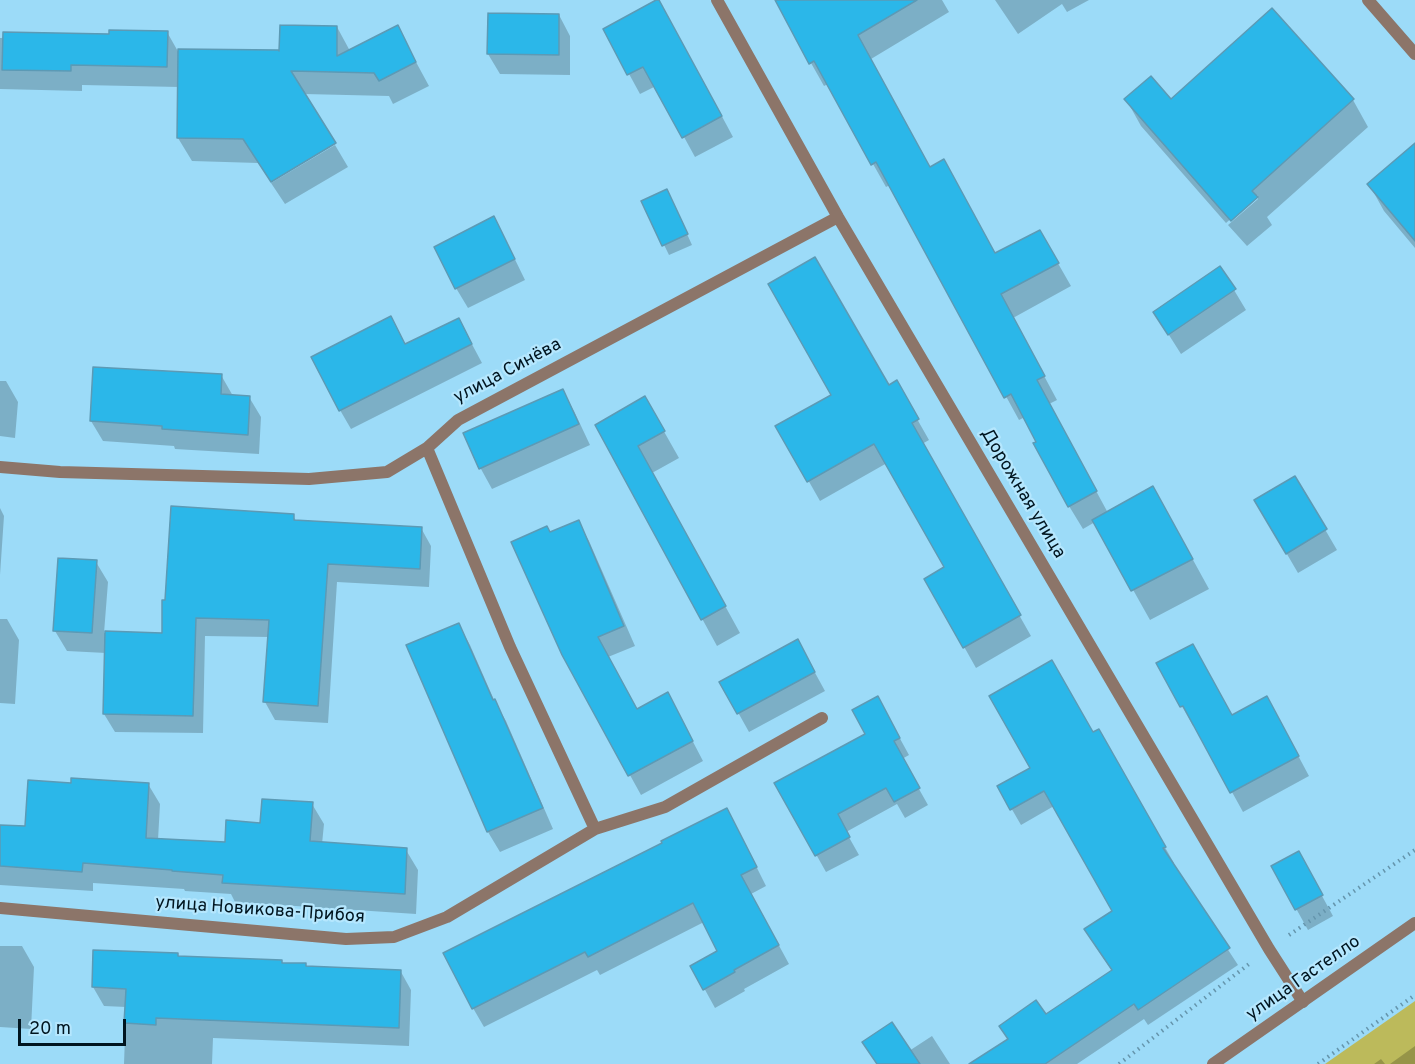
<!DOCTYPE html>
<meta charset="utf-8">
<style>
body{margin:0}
#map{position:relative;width:1415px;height:1064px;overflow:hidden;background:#9cdbf8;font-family:Overpass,sans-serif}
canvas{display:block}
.scale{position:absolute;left:18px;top:1019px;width:108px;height:27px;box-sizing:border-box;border:3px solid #001520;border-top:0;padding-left:8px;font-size:18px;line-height:21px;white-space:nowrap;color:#001520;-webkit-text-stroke:4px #b5e7fe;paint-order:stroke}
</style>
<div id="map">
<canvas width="1415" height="1064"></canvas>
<div class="scale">20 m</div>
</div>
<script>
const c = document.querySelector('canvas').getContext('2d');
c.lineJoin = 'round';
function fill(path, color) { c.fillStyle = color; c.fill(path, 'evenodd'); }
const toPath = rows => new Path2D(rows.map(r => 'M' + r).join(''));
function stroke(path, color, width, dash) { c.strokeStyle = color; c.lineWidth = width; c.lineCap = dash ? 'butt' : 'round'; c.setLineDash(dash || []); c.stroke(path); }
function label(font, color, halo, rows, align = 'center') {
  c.font = font + ' Overpass,sans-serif'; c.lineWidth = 4.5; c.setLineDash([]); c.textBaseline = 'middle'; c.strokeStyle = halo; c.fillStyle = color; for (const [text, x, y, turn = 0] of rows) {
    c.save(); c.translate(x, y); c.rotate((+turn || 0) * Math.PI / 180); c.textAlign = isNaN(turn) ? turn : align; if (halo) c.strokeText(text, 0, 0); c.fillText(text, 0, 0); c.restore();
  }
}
fill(toPath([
 [1415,1001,1415,1064,1325,1064]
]), '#bcba5b');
fill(toPath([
 [787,0,942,0,949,12,871,59,930,168,995,255,1040,232,1071,286,1013,318,1057,400,1049,404,1108,513,1170,518,1209,589,1150,620,1095,522,1083,529,1069,506,1039,442,1025,417,1019,420,890,185,886,187,828,84,824,86,811,63],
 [995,0,1089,0,1067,12,1062,4,1018,34],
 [1272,10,1353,100,1368,127,1267,217,1272,225,1247,246,1228,225,1258,199,1258,195,1226,223,1141,126,1126,99,1171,101],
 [559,15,570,36,570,75,500,74,488,54],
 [337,27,350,51,397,27,429,86,393,104,389,96,304,94,334,142,270,180,258,163,192,161,178,138,179,87,82,85,82,91,0,89,0,38,110,35,167,32,180,55,278,52],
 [605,30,703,81,733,137,695,157,656,86,640,94],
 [335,145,348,167,285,204,271,183],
 [1415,145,1415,248,1384,211,1369,184],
 [672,201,692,245,669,255,643,202],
 [505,239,525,280,468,308,456,288],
 [1234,290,1246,310,1181,354,1155,313],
 [459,320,482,363,351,429,340,410,402,338,406,346],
 [221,375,233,396,249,397,261,417,259,454,175,449,174,446,103,441,91,421],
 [0,381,6,381,18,402,15,438,0,436],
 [896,382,929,440,922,444,1031,636,976,668,926,579,946,568,887,463,820,501,778,427,888,387],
 [563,391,574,411,590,445,492,489,481,469,465,434],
 [645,398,679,458,652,473,740,633,717,646,597,426],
 [1295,478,1337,550,1298,573,1256,501],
 [0,508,4,516,0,575],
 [293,516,297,522,421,528,431,546,429,587,337,582,328,723,275,720,265,702,269,637,205,636,203,733,115,732,104,714,106,653,67,651,55,631,96,562,108,582,104,633,163,634],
 [578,521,589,541,635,646,608,657,637,710,668,694,703,761,641,795,563,654,550,534],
 [0,619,7,619,19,640,15,704,0,703],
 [459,625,470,645,495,702,506,721,553,829,500,852,488,832,408,646],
 [808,660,825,691,749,732,721,682],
 [1158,664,1232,717,1278,718,1309,776,1243,812,1195,725,1193,726],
 [887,715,909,755,902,759,928,805,905,818,897,804,846,832,859,855,826,872,776,783,867,734],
 [1098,731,1174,863,1172,864,1238,965,1148,1025,1144,1019,1077,1064,972,1064,1113,972,1095,946,1114,911,1054,806,1021,825,999,787],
 [148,784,160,804,158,840,226,844,262,824,312,804,324,824,322,844,406,850,418,870,416,914,235,902,231,894,185,891,184,889,93,883,93,891,0,885,0,826,26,828,72,785],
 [737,828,766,886,751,894,789,964,744,989,745,991,715,1008,692,966,719,952,704,922,600,975,597,970,484,1027,473,1008],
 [1273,867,1310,874,1333,916,1308,930],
 [0,946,22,946,34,967,31,1029,0,1027],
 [94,951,178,955,179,958,283,964,307,967,401,972,411,990,409,1046,213,1038,212,1064,124,1064,126,1007,104,1006,93,987],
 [932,1036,950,1064,877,1064,909,1051],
 [1415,1046,1415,1064,1390,1064],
 [1381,1059,1385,1064,1374,1064]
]), '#0003');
const building = toPath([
 [656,0,659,0,722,116,682,138,643,67,627,75,603,29,656,0],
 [775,0,917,0,858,35,859,37,930,167,944,159,995,253,1040,230,1059,263,1001,294,1045,376,1037,380,1097,491,1068,507,1033,443,1036,442,1011,394,1004,398,876,162,871,165,814,61,809,64,775,0],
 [1272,8,1354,99,1252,191,1258,197,1231,221,1124,99,1151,76,1171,99,1272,8],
 [488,13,559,14,559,55,487,54,488,13],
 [280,25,337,26,337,56,398,25,416,62,379,81,374,73,291,71,336,143,271,182,243,139,177,138,178,49,279,50,279,51,280,25],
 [109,30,168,31,167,67,71,65,71,71,2,70,3,32,109,34,109,30],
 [1415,143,1415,241,1367,184,1415,143],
 [667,189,688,234,662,246,641,201,667,189],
 [494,216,515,259,455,289,434,247,494,216],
 [815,257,889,385,897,380,919,419,912,423,1021,615,963,648,924,579,944,567,874,444,807,482,775,426,831,395,768,284,815,257],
 [1220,266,1236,289,1168,335,1153,312,1220,266],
 [391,316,405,344,459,318,472,344,339,411,311,357,391,316],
 [93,367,222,374,221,394,250,396,248,435,162,429,162,426,90,421,93,367],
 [563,389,579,424,479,469,463,433,563,389],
 [645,396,665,431,638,446,726,606,701,620,595,425,645,396],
 [1295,476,1327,529,1286,554,1254,500,1295,476],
 [1153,486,1193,559,1131,591,1092,520,1153,486],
 [171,506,294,514,294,520,422,527,420,569,328,564,318,706,263,702,269,620,196,618,193,716,103,714,105,631,162,633,162,600,165,600,171,506],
 [579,520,624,626,598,637,637,709,668,692,693,741,628,776,562,655,511,542,547,526,550,532,579,520],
 [58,558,97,560,92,633,53,631,58,558],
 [459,623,493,700,495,699,543,808,487,832,406,645,459,623],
 [798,639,815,672,737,714,719,682,798,639],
 [1193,644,1232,715,1267,696,1299,756,1230,793,1183,706,1180,707,1156,663,1193,644],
 [1052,660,1093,732,1099,729,1166,847,1163,848,1230,948,1138,1010,1134,1004,1045,1064,969,1064,1008,1039,999,1026,1036,1000,1046,1014,1112,970,1084,929,1112,911,1044,791,1010,810,997,786,1030,768,989,696,1052,660],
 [878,696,900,738,894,741,920,788,894,802,886,788,838,814,850,837,815,856,774,783,865,734,852,710,878,696],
 [71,778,149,783,146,838,225,842,226,820,260,823,262,799,313,802,310,841,407,848,405,894,222,883,223,875,172,871,172,870,83,863,82,872,0,866,0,825,25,826,28,780,71,783,71,778],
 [727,808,757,867,741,875,779,945,734,970,735,972,703,990,690,966,717,951,693,903,588,957,585,952,472,1009,443,953,662,843,661,841,727,808],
 [1299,851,1323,895,1295,910,1271,866,1299,851],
 [93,950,178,953,178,956,282,960,282,963,306,963,306,966,401,970,399,1028,156,1018,156,1025,124,1023,126,989,92,987,93,950],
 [892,1022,920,1064,877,1064,862,1042,892,1022]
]);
fill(building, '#2bb7e9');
stroke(building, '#5c9ab5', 1.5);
stroke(toPath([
 [1289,935,1415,850],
 [1119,1064,1249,964],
 [1318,1064,1415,995]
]), '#6595ac', 4, [1.5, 4.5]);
stroke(toPath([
 [717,0,838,217,1269,949,1303,1002],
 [1368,0,1415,54],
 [427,448,510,647,595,829],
 [0,467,60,472,309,479,387,472,427,448,458,420,838,217],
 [0,908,346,939,394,937,447,917,595,829,665,807,822,718]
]), '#8c7569', 12);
stroke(toPath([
 [1213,1064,1415,923]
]), '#8c7569', 12);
label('18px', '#001520', '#b5e7fe', [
 ["улица Синёва",508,372,-28],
 ["Дорожная улица",1022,494,59],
 ["улица Новикова-Прибоя",260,911,4],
 ["улица Гастелло",1304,979,-35]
]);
</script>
